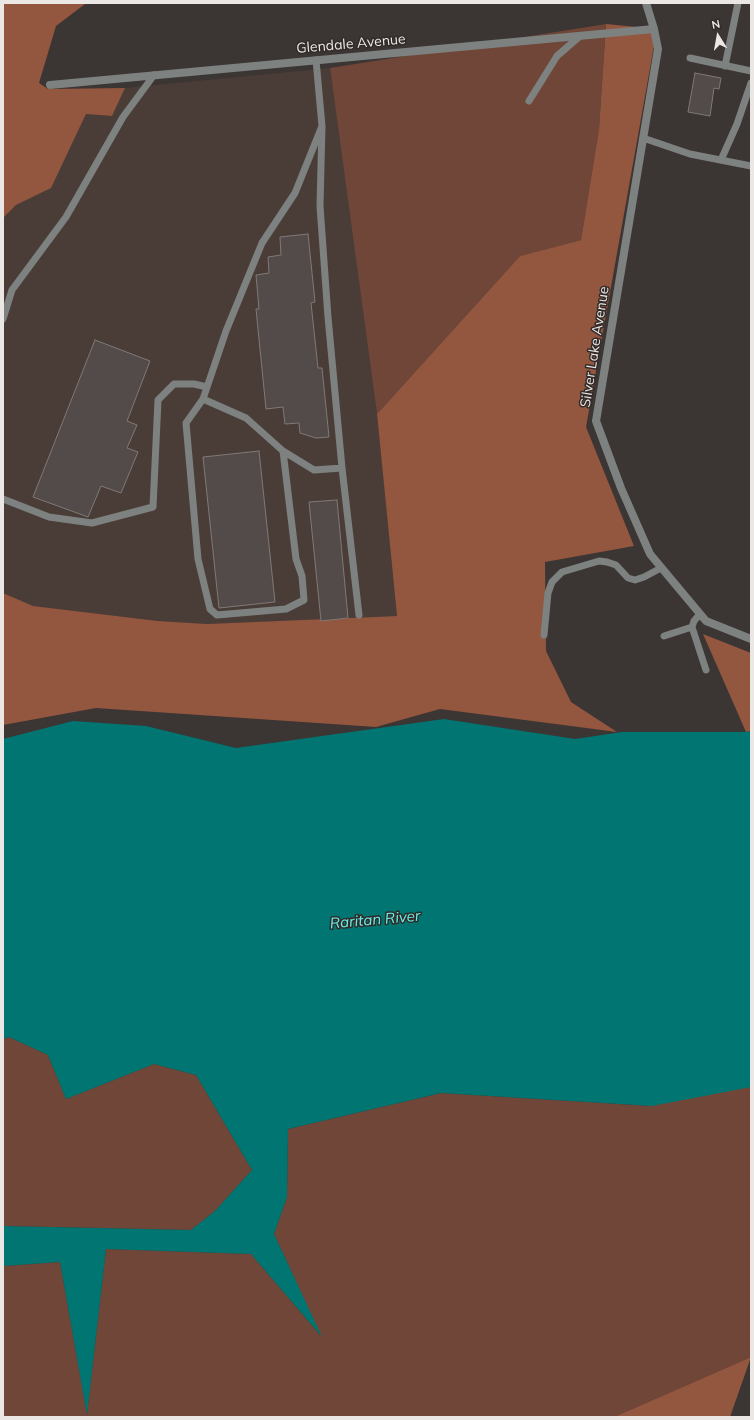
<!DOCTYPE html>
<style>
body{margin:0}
#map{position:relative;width:754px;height:1420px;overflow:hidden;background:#3b3533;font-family:Mulish,sans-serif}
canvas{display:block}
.frame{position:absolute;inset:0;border:4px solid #ebe7e5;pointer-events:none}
.north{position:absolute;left:698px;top:16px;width:40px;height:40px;-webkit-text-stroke:3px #312b29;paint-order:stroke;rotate:349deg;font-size:11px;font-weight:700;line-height:16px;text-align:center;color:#ebe7e5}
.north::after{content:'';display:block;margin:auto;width:14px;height:18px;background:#ebe7e5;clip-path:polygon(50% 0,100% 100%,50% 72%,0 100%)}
</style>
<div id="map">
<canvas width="754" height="1420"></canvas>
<div class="frame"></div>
<div class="north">N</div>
</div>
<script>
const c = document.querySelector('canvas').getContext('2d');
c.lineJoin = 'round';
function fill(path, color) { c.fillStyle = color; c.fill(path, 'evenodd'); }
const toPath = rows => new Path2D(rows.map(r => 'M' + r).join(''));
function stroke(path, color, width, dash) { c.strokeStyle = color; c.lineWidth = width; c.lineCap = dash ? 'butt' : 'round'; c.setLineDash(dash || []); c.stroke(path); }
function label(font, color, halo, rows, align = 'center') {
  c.font = font + ' Mulish,sans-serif'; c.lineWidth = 3; c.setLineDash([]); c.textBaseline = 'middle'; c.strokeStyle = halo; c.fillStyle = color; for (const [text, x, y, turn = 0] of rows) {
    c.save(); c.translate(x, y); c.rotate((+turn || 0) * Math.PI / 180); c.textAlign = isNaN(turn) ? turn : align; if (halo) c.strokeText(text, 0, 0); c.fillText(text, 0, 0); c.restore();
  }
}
fill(toPath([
 [330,68,377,414,397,616,207,624,158,621,32,606,3,593,3,218,16,205,51,187,86,114,112,116,125,88]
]), '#4a3d38');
fill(toPath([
 [606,24,599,129,581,240,520,256,377,414,330,68],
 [9,1037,48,1055,66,1099,154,1064,196,1075,252,1170,215,1211,191,1230,3,1226,3,1039],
 [751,1065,751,1357,614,1417,3,1417,3,1266,60,1262,87,1414,106,1249,251,1254,321,1336,274,1234,287,1197,288,1129,441,1093,652,1106]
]), '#6f4637');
fill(toPath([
 [3,3,84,3,85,4,56,26,39,83,48,89,125,88,112,116,86,114,51,188,16,205,3,218],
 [606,24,657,29,586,427,634,546,545,562,546,651,571,702,617,732,440,709,376,727,96,708,3,725,3,593,33,606,158,621,207,624,397,616,377,414,520,256,581,240,599,129],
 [703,634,751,653,751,731,746,732],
 [751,1357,730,1417,614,1417]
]), '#93563f');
fill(toPath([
 [444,719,575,739,622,732,746,732,751,731,751,1087,652,1106,441,1093,288,1129,287,1197,274,1234,322,1337,251,1254,106,1249,87,1415,60,1262,3,1266,3,1226,191,1230,215,1211,252,1170,196,1075,154,1064,66,1099,48,1055,9,1037,3,1039,3,739,73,721,146,726,236,748]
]), '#007571');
const building = toPath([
 [695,73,721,78,719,89,714,88,710,116,688,112,695,73],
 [308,234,315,302,311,303,318,368,322,368,329,437,316,438,300,433,299,423,285,424,283,407,266,409,256,309,259,309,256,275,269,273,268,257,281,255,280,237,308,234],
 [95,340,150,361,127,421,137,425,127,448,138,452,121,493,101,486,88,517,33,497,95,340],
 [259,451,275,602,219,608,203,457,259,451],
 [337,500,348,618,321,621,309,502,337,500]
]);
fill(building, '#524b49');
stroke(building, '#807976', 1);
stroke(toPath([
 [690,58,751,71],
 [725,66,738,3],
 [529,101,557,56,580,36],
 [643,138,690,154,751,166],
 [721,160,737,124,751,83],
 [3,319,12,290,66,217,123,117,154,75],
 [203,399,246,418,283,451,314,470,342,468,328,317,320,206,322,126,316,60],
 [283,451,296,559,302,576,304,600,286,609,217,615,210,609,198,559,186,423,203,399,226,331,262,243,295,193,322,126],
 [342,468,359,615],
 [3,499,49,517,92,523,153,507,158,400,174,384,194,384,207,387],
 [700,614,694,621,692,627,706,670],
 [544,635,548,593,552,582,562,572,599,561,607,562,616,565,628,578,635,580,644,577,661,568],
 [664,636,692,627]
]), '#7d8180', 7);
stroke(toPath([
 [646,3,654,29,658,49,596,421,621,488,650,554,706,621,751,639],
 [50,85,654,29]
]), '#7d8180', 8);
label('14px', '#ebe7e5', '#312b29', [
 ["Glendale Avenue",351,44,-5],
 ["Silver Lake Avenue",595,347,-81]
]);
label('italic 15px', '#6af0e9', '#312b29', [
 ["Raritan River",375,920,-5]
]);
</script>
